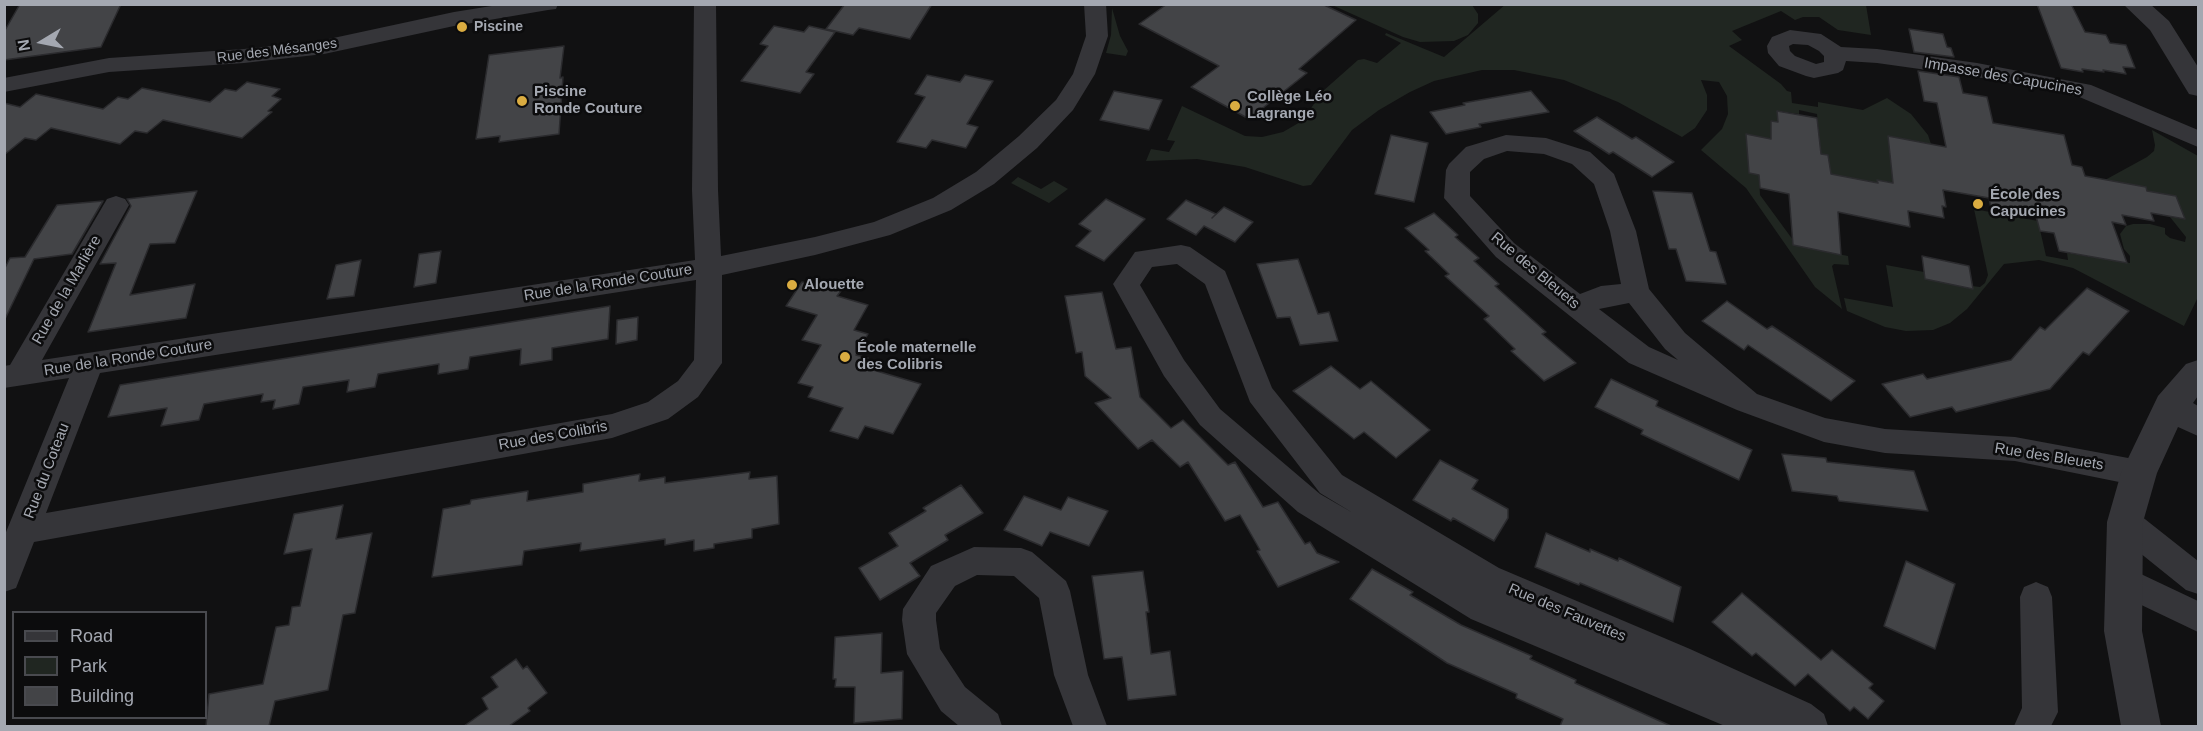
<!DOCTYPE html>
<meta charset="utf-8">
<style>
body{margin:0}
#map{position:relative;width:2203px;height:731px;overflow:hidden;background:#111112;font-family:Arial,sans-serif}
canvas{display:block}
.frame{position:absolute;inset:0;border:6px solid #a4a8b1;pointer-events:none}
.legend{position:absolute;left:12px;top:611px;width:195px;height:108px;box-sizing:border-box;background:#0c0c0d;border:2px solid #494a4f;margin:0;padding:8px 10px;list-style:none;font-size:18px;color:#a4a8b1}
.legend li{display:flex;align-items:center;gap:12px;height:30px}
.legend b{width:30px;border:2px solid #494a4f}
.north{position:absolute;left:12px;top:12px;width:60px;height:60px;-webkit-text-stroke:4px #0c0c0d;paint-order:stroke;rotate:260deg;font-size:16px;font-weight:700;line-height:24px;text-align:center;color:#a4a8b1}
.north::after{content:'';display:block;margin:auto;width:21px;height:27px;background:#a4a8b1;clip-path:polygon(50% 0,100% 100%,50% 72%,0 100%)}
</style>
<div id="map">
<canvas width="2203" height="731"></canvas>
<div class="frame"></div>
<ul class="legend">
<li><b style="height:8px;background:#353539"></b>Road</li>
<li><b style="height:16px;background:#202621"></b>Park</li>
<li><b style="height:16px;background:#434447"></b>Building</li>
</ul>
<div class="north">N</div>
</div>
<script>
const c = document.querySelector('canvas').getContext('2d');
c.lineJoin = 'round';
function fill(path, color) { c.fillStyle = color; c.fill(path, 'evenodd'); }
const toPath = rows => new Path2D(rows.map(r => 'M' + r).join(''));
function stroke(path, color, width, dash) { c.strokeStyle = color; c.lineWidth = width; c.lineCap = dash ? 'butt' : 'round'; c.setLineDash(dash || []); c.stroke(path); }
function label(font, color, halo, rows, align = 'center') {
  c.font = font + ' Arial,sans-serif'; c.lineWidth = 5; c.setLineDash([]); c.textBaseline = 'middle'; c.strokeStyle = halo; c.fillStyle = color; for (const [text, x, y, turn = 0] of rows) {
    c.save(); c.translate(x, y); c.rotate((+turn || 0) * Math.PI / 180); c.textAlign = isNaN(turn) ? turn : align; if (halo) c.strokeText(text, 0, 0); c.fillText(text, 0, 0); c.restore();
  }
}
fill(toPath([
 [1506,4,1866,5,1871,35,1838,30,1819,17,1803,17,1795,20,1781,11,1732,31,1742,40,1729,46,1781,84,1787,91,1791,92,1792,103,1818,107,1818,102,1863,110,1887,98,1911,114,1928,135,1931,144,1888,136,1890,156,1897,158,1901,184,1877,180,1878,183,1831,174,1828,155,1821,154,1817,114,1799,110,1799,114,1778,111,1778,122,1771,121,1771,129,1779,140,1747,135,1749,173,1759,175,1760,195,1793,240,1793,245,1848,256,1849,265,1834,264,1832,266,1842,309,1815,287,1746,188,1701,150,1722,129,1728,114,1727,96,1719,82,1701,80,1707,95,1707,110,1695,128,1682,137,1618,102,1564,80,1514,70,1482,70,1434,81,1410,92,1379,110,1352,130,1311,185,1303,186,1245,167,1197,159,1146,161,1151,149,1169,152,1175,141,1167,140,1182,106,1245,136,1262,137,1283,132,1302,121,1323,91,1358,60,1364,59,1377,63,1401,43,1385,35,1386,33,1444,57],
 [1332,5,1472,5,1478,14,1478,23,1468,35,1454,41,1420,42,1403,37],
 [1112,8,1120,36,1128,51,1126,56,1106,53,1111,35],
 [2152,130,2198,156,2198,297,2184,326,2073,268,2039,260,2004,264,1967,309,1950,323,1933,330,1906,331,1885,327,1847,311,1844,298,1893,307,1886,265,1924,272,1926,279,1972,289,1972,286,1980,287,1985,283,1988,275,1974,209,2038,221,2046,256,2068,260,2067,253,2130,263,2130,256,2124,249,2120,234,2126,226,2133,224,2150,224,2165,228,2165,234,2170,238,2185,242,2186,237,2170,217,2184,219,2176,196,2147,191,2146,187,2094,186,2147,157,2154,151,2155,145],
 [1018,177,1041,189,1054,181,1068,189,1049,203,1011,183]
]), '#202621');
const building = toPath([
 [20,4,121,4,101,47,4,60,4,32,20,4],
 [845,4,932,4,910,39,859,28,853,35,826,29,845,4],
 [1167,4,1322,4,1356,20,1299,69,1307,73,1249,119,1191,87,1219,66,1139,24,1167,4],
 [2037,4,2071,4,2085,32,2106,35,2110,43,2126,45,2135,68,2123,67,2126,74,2103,70,2104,72,2082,69,2083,72,2061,68,2037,4],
 [774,26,804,32,809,26,835,32,806,72,814,74,800,93,741,81,768,46,760,44,774,26],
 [1909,29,1943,34,1947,47,1951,48,1954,57,1914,52,1909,29],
 [564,46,560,78,563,77,559,134,499,142,500,136,476,139,489,55,564,46],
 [1918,71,1959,77,1963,93,1987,97,1993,123,2064,135,2072,165,2082,167,2085,176,2146,187,2147,191,2176,196,2185,219,2151,213,2154,221,2122,215,2126,225,2112,222,2127,263,2059,251,2054,233,2040,231,2036,216,1991,208,1989,198,1943,190,1946,207,1942,206,1944,218,1908,211,1910,227,1838,212,1841,255,1793,245,1789,194,1760,188,1759,175,1749,173,1746,134,1771,139,1771,121,1778,122,1777,111,1817,118,1821,154,1828,155,1831,174,1878,183,1877,180,1893,183,1888,136,1946,147,1937,103,1924,101,1918,71],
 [927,75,960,82,965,75,993,81,967,124,978,127,966,148,932,140,926,148,897,142,925,97,915,94,927,75],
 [247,82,280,89,272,96,281,99,268,111,272,112,242,138,163,120,147,133,135,131,120,144,51,128,36,140,25,138,4,155,4,103,20,107,36,94,103,109,118,97,128,99,142,88,210,102,225,89,236,91,247,82],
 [1114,91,1162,100,1149,130,1100,120,1114,91],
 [1531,91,1549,112,1479,124,1481,127,1446,134,1430,112,1465,105,1463,103,1531,91],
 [1597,117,1632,139,1636,137,1674,162,1652,177,1613,152,1609,154,1574,131,1597,117],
 [1391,135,1428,143,1414,202,1375,194,1391,135],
 [197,191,175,243,150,244,130,295,195,284,186,318,88,332,116,263,100,264,131,206,127,199,197,191],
 [1653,191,1692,193,1710,251,1716,252,1726,284,1686,281,1676,249,1669,249,1653,191],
 [1106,199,1145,219,1104,261,1076,246,1091,231,1079,224,1106,199],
 [1186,200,1216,214,1212,218,1224,207,1253,222,1235,242,1204,226,1196,235,1167,219,1186,200],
 [103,201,72,254,34,259,4,321,4,270,10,258,25,257,57,205,103,201],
 [1434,213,1458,235,1455,237,1479,258,1474,261,1499,284,1495,286,1546,332,1542,334,1576,363,1544,381,1511,351,1515,349,1484,319,1489,316,1445,276,1449,274,1425,251,1429,250,1405,228,1434,213],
 [441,251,436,283,414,287,419,254,441,251],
 [1922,256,1969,266,1973,289,1925,279,1922,256],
 [1298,259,1318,314,1329,312,1338,341,1300,345,1290,317,1277,318,1257,264,1298,259],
 [361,260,354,296,327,299,336,265,361,260],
 [802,282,841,291,837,296,868,305,854,330,868,334,856,355,868,358,863,367,921,384,893,434,865,426,858,439,830,431,843,408,808,397,813,387,798,383,821,345,802,340,817,315,786,306,802,282],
 [2087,288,2129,311,2089,355,2083,352,2050,389,1956,412,1952,407,1910,417,1882,384,1923,374,1927,379,2011,360,2040,327,2045,330,2087,288],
 [1102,292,1116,349,1131,347,1140,397,1171,428,1183,420,1228,465,1235,462,1263,507,1278,502,1305,544,1310,542,1317,553,1339,562,1278,587,1257,551,1260,550,1240,515,1225,521,1188,462,1180,467,1152,440,1138,449,1095,403,1111,398,1085,376,1082,352,1076,353,1065,296,1102,292],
 [1727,301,1767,329,1772,326,1855,381,1831,401,1748,345,1744,350,1702,321,1727,301],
 [610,306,608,339,552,348,552,360,520,365,521,349,470,357,468,369,438,374,439,364,378,374,375,387,363,389,347,392,349,380,303,387,299,404,273,409,275,400,261,402,263,394,204,404,199,420,161,426,167,408,108,417,120,385,610,306],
 [638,317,637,340,616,344,617,320,638,317],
 [1331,366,1360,389,1371,381,1430,430,1396,458,1364,432,1354,439,1293,391,1331,366],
 [1611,379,1658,401,1656,406,1752,450,1739,480,1641,434,1643,430,1595,407,1611,379],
 [1782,454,1826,458,1827,462,1914,471,1928,511,1839,501,1837,496,1792,491,1782,454],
 [1440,460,1478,480,1472,489,1508,509,1508,518,1494,541,1453,518,1451,521,1413,500,1440,460],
 [750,472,749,479,777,476,779,524,752,529,752,538,714,544,714,548,694,551,694,540,665,545,665,539,580,551,581,543,524,551,522,565,432,577,443,509,470,504,471,500,528,491,527,501,583,492,583,484,640,474,639,481,665,477,665,483,750,472],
 [961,485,983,513,945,535,948,540,910,563,920,576,880,600,859,568,898,546,889,533,926,511,923,508,961,485],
 [1024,496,1061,510,1068,497,1108,511,1089,546,1050,532,1042,546,1004,530,1024,496],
 [343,505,336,539,372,533,355,613,343,615,328,690,275,701,269,726,206,726,209,694,263,684,276,627,289,625,292,607,300,606,312,549,284,554,294,514,343,505],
 [1546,533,1590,552,1590,549,1618,561,1619,558,1681,587,1673,622,1580,583,1579,585,1535,567,1546,533],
 [1906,561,1955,584,1935,649,1884,626,1906,561],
 [1372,569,1413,592,1410,595,1461,625,1532,656,1530,659,1576,680,1575,683,1671,726,1560,726,1563,719,1516,698,1517,694,1447,663,1350,599,1372,569],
 [1143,571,1149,612,1146,612,1151,654,1170,651,1176,695,1128,700,1122,657,1104,659,1092,576,1143,571],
 [1742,593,1821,660,1832,650,1873,684,1869,688,1884,701,1868,719,1854,707,1850,711,1808,674,1795,686,1756,653,1752,656,1712,622,1742,593],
 [882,633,881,673,903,671,902,719,854,723,855,687,835,687,836,679,833,679,835,637,882,633],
 [516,659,523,669,527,666,547,693,528,708,530,711,509,726,464,726,488,709,482,698,498,687,491,677,516,659]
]);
fill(building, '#434447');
stroke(building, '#2b2b2e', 1.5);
fill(toPath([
 [504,4,558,4,556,9,548,10,454,26,324,54,244,63,109,72,4,92,4,78,109,58,244,49,324,40,454,12,504,4],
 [694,4,716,4,718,190,721,256,815,237,874,222,933,198,976,172,1019,136,1056,100,1073,74,1086,36,1084,4,1106,4,1108,36,1095,74,1073,110,1037,148,994,184,951,210,890,235,815,255,722,275,722,363,698,397,668,419,612,438,34,542,16,588,4,592,4,537,69,378,4,388,4,366,10,365,107,199,116,196,125,199,129,205,42,360,695,260,692,190,694,4],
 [696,280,694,360,678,381,648,402,612,414,46,513,100,373,696,280],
 [1790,30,1821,34,1841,47,1877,49,1977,63,2091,85,2198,130,2198,147,2077,96,1977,77,1877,63,1846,61,1843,70,1838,73,1814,78,1806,76,1779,66,1768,53,1767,46,1772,37,1790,30],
 [1793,44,1808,45,1819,51,1824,56,1824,62,1816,64,1795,56,1790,51,1789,46,1793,44],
 [1506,135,1546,138,1590,152,1614,174,1636,231,1649,289,1685,333,1757,394,1825,418,1885,429,2015,437,2139,460,2150,464,2154,473,2150,482,2139,486,2015,461,1885,453,1824,442,1737,410,1629,363,1496,257,1444,198,1446,170,1449,164,1466,147,1506,135],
 [1507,151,1544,154,1572,164,1594,184,1610,231,1621,284,1601,286,1580,294,1514,243,1470,196,1470,172,1484,159,1507,151],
 [1629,303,1665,349,1678,360,1649,347,1599,309,1629,303],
 [1181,245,1190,247,1225,271,1272,388,1342,475,1499,568,1690,649,1811,704,1824,714,1828,726,1725,726,1471,619,1298,512,1200,425,1164,376,1113,284,1135,252,1181,245],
 [1177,264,1205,284,1250,402,1320,493,1353,513,1320,494,1220,409,1184,360,1140,285,1152,267,1177,264],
 [2125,508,2136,512,2198,561,2198,594,2186,590,2114,532,2109,522,2114,512,2125,508],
 [974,547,1021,548,1032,552,1066,581,1070,591,1088,675,1107,726,1073,726,1054,675,1039,598,1014,576,977,575,955,586,936,613,936,620,940,649,965,687,998,714,1002,726,959,726,941,711,907,654,902,620,903,609,931,566,974,547],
 [2124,566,2198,601,2198,632,2112,591,2108,581,2112,571,2124,566],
 [2036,582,2048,587,2052,597,2058,712,2051,726,2014,726,2022,708,2020,597,2024,587,2036,582]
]), '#353539');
fill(toPath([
 [2123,4,2150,4,2169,21,2198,67,2198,96,2189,94,2150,30,2123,4],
 [2198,360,2198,396,2193,403,2198,406,2198,436,2178,427,2157,473,2143,522,2142,631,2161,726,2121,726,2104,631,2107,522,2121,473,2158,396,2186,364,2198,360]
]), '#353539');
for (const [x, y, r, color] of [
 [462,27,6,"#daac41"],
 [522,101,6,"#daac41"],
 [1235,106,6,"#daac41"],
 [1978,204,6,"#daac41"],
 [792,285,6,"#daac41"],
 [845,357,6,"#daac41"]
]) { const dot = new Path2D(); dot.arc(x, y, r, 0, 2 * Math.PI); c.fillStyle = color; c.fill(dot); stroke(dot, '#0c0c0d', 2); }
label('bold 14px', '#a4a8b1', '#0c0c0d', [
 ["Piscine",474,27]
], 'left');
label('14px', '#a4a8b1', '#0c0c0d', [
 ["Rue des Mésanges",277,51,-7]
]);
label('15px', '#a4a8b1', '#0c0c0d', [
 ["Impasse des Capucines",2003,77,10],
 ["Rue des Bleuets",1535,271,40],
 ["Rue de la Ronde Couture",608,283,-9],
 ["Rue de la Marlière",67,290,-60],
 ["Rue de la Ronde Couture",128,358,-9],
 ["Rue des Colibris",553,436,-10],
 ["Rue des Bleuets",2049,457,9],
 ["Rue du Coteau",47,471,-69],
 ["Rue des Fauvettes",1567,613,23]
]);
label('bold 15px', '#a4a8b1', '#0c0c0d', [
 ["Piscine",534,92],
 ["Ronde Couture",534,109],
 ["Collège Léo",1247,97],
 ["Lagrange",1247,114],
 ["École des",1990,195],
 ["Capucines",1990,212],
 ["Alouette",804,285],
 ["École maternelle",857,348],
 ["des Colibris",857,365]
], 'left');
</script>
